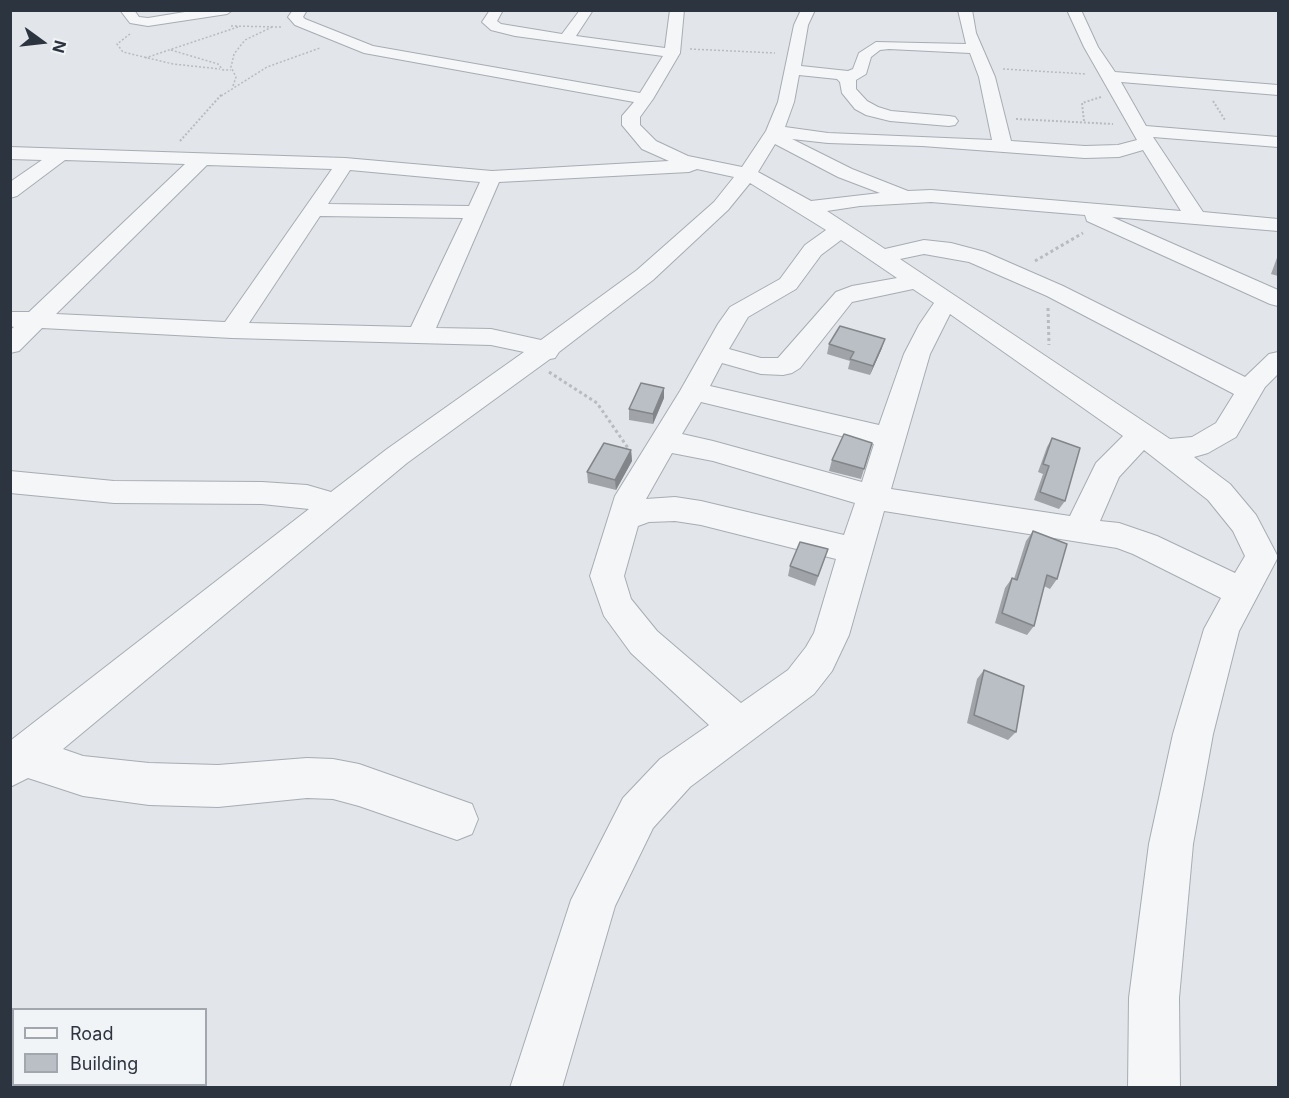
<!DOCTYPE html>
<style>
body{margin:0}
#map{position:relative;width:1289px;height:1098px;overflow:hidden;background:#e2e5e9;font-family:Inter,sans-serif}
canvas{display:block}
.frame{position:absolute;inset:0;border:12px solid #2c343f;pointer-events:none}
.legend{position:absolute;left:12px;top:1008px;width:195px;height:78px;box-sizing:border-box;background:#f1f4f6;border:2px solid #a2a7ad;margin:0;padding:8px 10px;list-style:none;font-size:18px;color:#2c343f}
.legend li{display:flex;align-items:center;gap:12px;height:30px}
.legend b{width:30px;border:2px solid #a2a7ad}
.north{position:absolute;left:12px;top:12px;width:60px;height:60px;-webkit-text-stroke:4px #f1f4f6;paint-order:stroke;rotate:105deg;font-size:16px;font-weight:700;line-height:24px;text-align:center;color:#2c343f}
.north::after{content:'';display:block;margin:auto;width:21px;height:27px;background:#2c343f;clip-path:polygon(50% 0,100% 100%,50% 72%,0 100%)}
</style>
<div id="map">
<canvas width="1289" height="1098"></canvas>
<div class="frame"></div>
<ul class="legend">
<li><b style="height:8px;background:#f4f6f8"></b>Road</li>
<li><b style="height:16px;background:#babfc5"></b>Building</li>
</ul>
<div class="north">N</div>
</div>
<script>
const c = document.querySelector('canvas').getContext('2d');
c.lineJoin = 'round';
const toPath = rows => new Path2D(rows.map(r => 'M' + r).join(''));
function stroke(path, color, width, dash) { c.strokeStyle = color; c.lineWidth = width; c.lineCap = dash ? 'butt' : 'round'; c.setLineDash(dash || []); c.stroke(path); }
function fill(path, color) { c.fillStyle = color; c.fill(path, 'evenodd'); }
const minor = toPath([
 [120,10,134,10,139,17,148,18,197,10,233,10,227,14,148,26,130,23,120,10],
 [293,10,307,10,303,17,305,19,373,46,640,93,663,56,515,36,491,30,482,22,490,10,503,10,497,21,501,24,562,34,580,10,593,10,576,36,665,48,670,10,684,10,680,53,653,99,640,117,640,125,656,141,688,156,742,167,766,131,778,102,794,25,801,10,815,10,808,25,801,66,848,71,853,69,859,53,876,42,966,44,958,10,972,10,976,33,995,77,1011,141,1085,146,1118,145,1137,140,1084,47,1067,10,1081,10,1098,47,1115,72,1278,85,1278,95,1121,82,1146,126,1278,137,1278,147,1153,137,1203,212,1278,219,1278,231,1112,217,1278,290,1278,306,1270,304,1087,221,1085,215,931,202,860,206,827,211,885,249,924,240,951,243,985,252,1063,286,1245,377,1269,354,1278,352,1278,374,1265,387,1236,437,1208,453,1194,457,1230,484,1256,515,1278,557,1239,631,1213,734,1193,844,1179,998,1180,1088,1128,1088,1129,998,1149,844,1173,734,1204,629,1221,598,1133,554,1117,548,884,511,849,635,832,671,814,694,690,787,653,828,615,906,562,1088,510,1088,571,900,623,798,660,759,709,725,631,653,604,616,590,576,615,496,680,391,718,324,730,307,780,279,805,245,826,230,750,183,728,210,653,280,559,352,555,358,550,359,407,463,63,749,83,756,149,763,218,765,307,758,333,759,359,764,472,804,478,819,472,834,457,840,359,806,333,799,307,798,218,807,149,805,83,796,28,778,10,787,10,741,309,509,262,504,114,503,10,493,10,471,114,481,262,482,307,485,331,492,387,449,524,352,491,345,232,338,42,328,19,351,10,353,10,330,14,327,10,326,10,312,29,312,185,164,65,160,17,196,10,198,10,182,42,160,10,159,10,147,345,158,492,171,669,161,642,149,622,125,622,116,634,102,364,53,295,25,288,17,293,10],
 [889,49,970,53,979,77,992,140,828,133,785,127,794,102,799,75,837,79,840,82,842,93,855,109,866,115,890,121,949,126,955,125,958,121,955,117,949,116,891,111,878,107,867,101,856,89,856,80,866,74,871,57,880,50,889,49],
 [792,139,828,143,922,146,1085,158,1119,157,1143,150,1181,211,931,190,908,191,852,169,792,139],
 [775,144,838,177,880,193,811,201,758,172,775,144],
 [207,165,332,169,225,322,56,314,207,165],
 [697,169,734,177,714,202,637,270,541,340,491,329,436,328,499,182,689,172,697,169],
 [350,170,480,182,469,206,328,204,350,170],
 [320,216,463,218,411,327,249,323,320,216],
 [841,240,897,278,852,286,836,292,778,358,761,358,729,349,748,317,796,289,821,255,841,240],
 [924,254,969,262,1047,296,1234,394,1216,423,1192,437,1170,439,900,259,924,254],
 [913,289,934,303,919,325,904,354,879,425,710,386,722,363,761,374,783,375,792,373,800,368,852,302,913,289],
 [950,314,1123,436,1096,463,1070,516,891,489,930,354,950,314],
 [701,402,874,444,862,482,713,441,682,434,701,402],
 [1144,450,1208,500,1233,531,1245,556,1235,573,1157,536,1119,523,1100,521,1119,477,1144,450],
 [672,453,713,461,855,503,844,535,701,501,675,497,646,499,672,453],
 [675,521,701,525,836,559,814,633,806,647,788,670,741,703,657,631,631,599,624,576,638,526,649,522,675,521],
 [14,1084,66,1084,65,1088,12,1088,14,1084]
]);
const highway = toPath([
 [10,1018,14,1018,14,1069,10,1069,10,1018],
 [103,1084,163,1084,164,1088,104,1088,103,1084]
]);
stroke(minor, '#a8acb3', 2);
stroke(highway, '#8b939e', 2);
stroke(toPath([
 [231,26,281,27],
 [130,34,117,44,123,52,173,64,220,69],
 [690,49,775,53],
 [171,50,218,64,223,70,231,70],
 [145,58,238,27],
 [1003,69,1086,74],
 [233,86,236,77,231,67,234,54,245,40,272,27],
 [221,96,267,67,320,48]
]), '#b8bcc0', 1.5, [2, 2]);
stroke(toPath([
 [1213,101,1225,120],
 [1016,119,1113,124],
 [1084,121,1082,103,1101,97],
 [180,141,222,94]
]), '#b8bcc0', 2, [2, 2]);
stroke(toPath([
 [1035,261,1083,233],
 [1048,308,1049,345],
 [549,372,597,403,630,451]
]), '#b8bcc0', 3, [3, 3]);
fill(minor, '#f4f6f8');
fill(highway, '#fff');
fill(toPath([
 [1278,255,1278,276,1271,274],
 [829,344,882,348,870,375,848,369,850,361,827,354],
 [664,398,653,424,629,420,629,409],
 [1052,438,1065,501,1059,509,1034,500,1043,474,1038,472,1047,447],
 [872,443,861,479,829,471,832,460],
 [631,450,632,461,616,490,588,483,587,472],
 [1033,531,1057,579,1050,589,1044,586,1034,626,1027,635,995,623,1005,588,1012,578,1014,579,1026,541],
 [828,549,815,586,788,576,790,566],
 [984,670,1016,732,1008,740,967,723,977,679]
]), '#a0a4a9');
fill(toPath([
 [885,339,882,348,870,375,873,366],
 [664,388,664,398,653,424,653,414],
 [631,450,632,461,616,490,615,480]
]), '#82868a');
const building = toPath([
 [840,326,885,339,873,366,850,359,854,352,829,344,840,326],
 [641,383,664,388,653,414,629,409,641,383],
 [844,434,872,443,864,469,832,460,844,434],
 [1052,438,1080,448,1065,501,1040,492,1049,466,1043,464,1052,438],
 [604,443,631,450,615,480,587,472,604,443],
 [1033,531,1067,544,1057,579,1047,575,1034,626,1002,613,1012,578,1017,580,1033,531],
 [800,542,828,549,818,576,790,566,800,542],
 [984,670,1024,686,1016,732,974,715,984,670]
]);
fill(building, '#babfc5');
stroke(building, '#82868a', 1.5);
</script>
